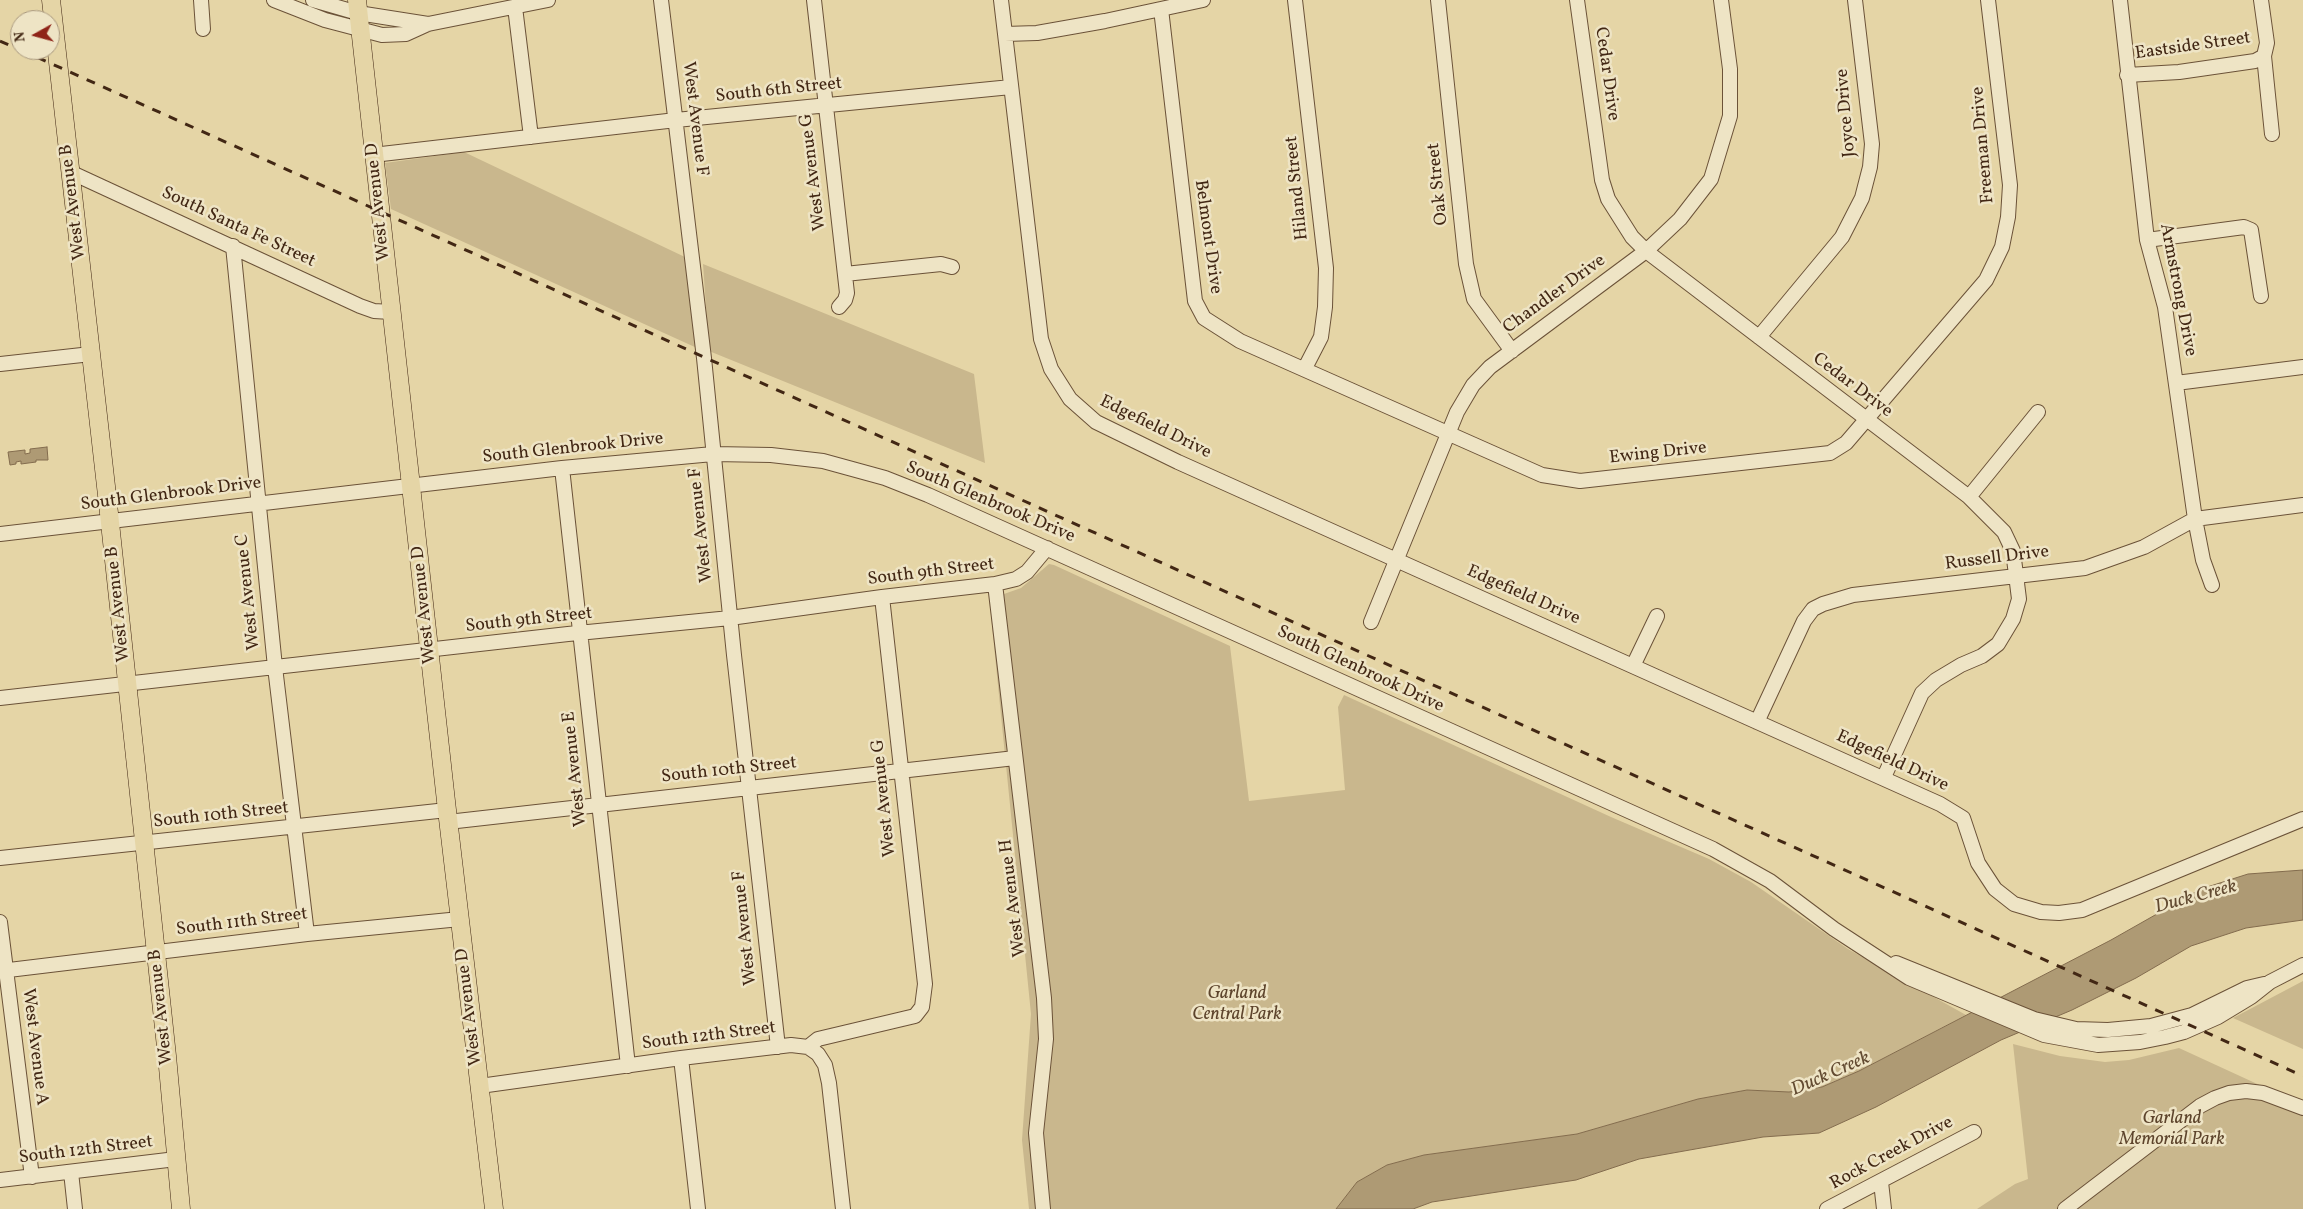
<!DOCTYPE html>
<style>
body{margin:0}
#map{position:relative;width:2303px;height:1209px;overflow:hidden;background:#e5d5a6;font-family:Vollkorn,serif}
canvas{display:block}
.north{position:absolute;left:10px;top:10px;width:50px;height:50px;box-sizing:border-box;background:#eee4c5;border:1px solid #a9987e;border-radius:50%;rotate:263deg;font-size:14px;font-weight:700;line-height:20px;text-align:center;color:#422714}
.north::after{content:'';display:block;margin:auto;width:18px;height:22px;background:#8f2418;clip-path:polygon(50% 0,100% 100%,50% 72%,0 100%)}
</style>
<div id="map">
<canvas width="2303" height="1209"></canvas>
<div class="north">N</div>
</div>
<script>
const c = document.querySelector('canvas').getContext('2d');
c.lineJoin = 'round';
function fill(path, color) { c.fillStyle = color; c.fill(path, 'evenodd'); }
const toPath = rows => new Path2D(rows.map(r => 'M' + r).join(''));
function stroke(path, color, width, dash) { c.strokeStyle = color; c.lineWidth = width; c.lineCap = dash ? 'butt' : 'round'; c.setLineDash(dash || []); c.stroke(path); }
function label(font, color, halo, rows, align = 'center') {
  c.font = font + ' Vollkorn,serif'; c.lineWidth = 5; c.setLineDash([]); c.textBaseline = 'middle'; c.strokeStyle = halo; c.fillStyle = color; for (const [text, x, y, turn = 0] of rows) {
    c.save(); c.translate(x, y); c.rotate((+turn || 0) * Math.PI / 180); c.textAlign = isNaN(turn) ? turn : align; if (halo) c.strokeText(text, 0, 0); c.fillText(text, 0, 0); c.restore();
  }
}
fill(toPath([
 [464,152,687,258,697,348,391,209,385,163],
 [703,264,974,374,985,463,709,351],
 [1049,564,1054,565,1230,646,1249,801,1345,790,1338,707,1344,695,1611,817,1709,859,1751,882,1848,949,1966,1015,1859,1071,1822,1087,1789,1092,1747,1090,1698,1099,1577,1134,1424,1155,1387,1165,1357,1182,1336,1209,1029,1209,1022,1140,1031,1014,989,596,1004,594,1021,588],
 [2303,981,2303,1049,2233,1018],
 [2013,1044,2060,1056,2105,1062,2129,1060,2179,1048,2303,1105,2303,1209,1977,1209,2015,1184,2028,1179]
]), '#c9b78d');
const water = toPath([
 [47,447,48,460,36,460,36,462,21,464,21,461,16,462,16,464,10,465,8,452,25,450,25,454,30,453,30,449,47,447],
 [2303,870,2303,920,2246,928,2191,946,2136,978,2072,1010,2001,1040,1876,1107,1819,1133,1763,1137,1639,1159,1576,1180,1432,1202,1413,1209,1336,1209,1357,1182,1387,1165,1424,1155,1577,1134,1698,1099,1747,1090,1789,1092,1822,1087,1859,1071,2111,940,2201,889,2248,874,2303,870]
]);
fill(water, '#ae9a74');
stroke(water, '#836c4e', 1);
const minor = toPath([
 [201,0,203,29],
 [274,0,325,20,382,35,406,34,428,24,548,0],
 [313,0,358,13,428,24],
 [661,0,704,358,734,655,778,1047],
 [814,0,847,293,845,300,839,307],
 [1001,0,1041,339,1051,369,1070,399,1096,422,1178,462,1940,804,1963,818,1978,863,1995,889,2014,904,2041,912,2059,913,2082,910,2303,819],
 [1295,0,1326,268,1325,307,1321,337,1305,368],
 [1438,0,1466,264,1474,299,1512,351],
 [1577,0,1602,180,1608,199,1632,237,1646,251,1969,497,2004,532,2013,551,2019,599,2013,619,1998,644,1982,656,1961,665,1936,680,1922,693,1884,777],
 [2120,0,2147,240,2165,307,2195,519,2203,560,2212,585],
 [2261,0,2267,43,2264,56,2272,134],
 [515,7,531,137],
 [1161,9,1195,301,1204,318,1240,341,1542,475,1580,481,1830,453,1846,443,1986,280,2002,247,2008,217,2010,185,1988,0],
 [1005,34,1037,33,1105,21,1203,0],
 [2127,75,2179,72,2255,61,2264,56],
 [373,155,676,120,1011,87],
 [70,172,360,306,374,311,391,312],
 [2147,240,2244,227,2251,230,2261,296],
 [233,246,275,667,307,934],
 [845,274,941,264,952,267],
 [1759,337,1842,237,1862,198,1870,167,1872,144,1855,0],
 [0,364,91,354],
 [2176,383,2303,367],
 [562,468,628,1066],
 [1969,497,2038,412],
 [0,534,562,468,713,454,771,455,823,461,885,478,928,495,1713,849,1770,881,1834,929,1909,978,2044,1035,2098,1045,2140,1042,2165,1037,2184,1032,2218,1017,2251,997,2270,982,2303,965],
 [995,584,1044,998,1046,1039,1036,1133,1043,1209],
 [1371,622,1457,412,1473,385,1490,367,1646,251,1680,219,1711,179,1730,116,1730,69,1721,0],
 [1633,666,1657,616],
 [0,698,568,634,730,618,882,597,995,584,1016,579,1027,572,1047,548],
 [1757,722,1804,621,1813,609,1823,604,1853,595,2085,568,2144,547,2195,519,2303,505],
 [448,822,1015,758],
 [0,858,447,810],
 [0,922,32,1177],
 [1896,963,2034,1019,2076,1029,2108,1030,2151,1026,2192,1015,2247,988,2264,984],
 [0,971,307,934,460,919],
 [808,1047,818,1054,825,1065,829,1083,843,1209],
 [681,1058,698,1209],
 [480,1086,681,1058,791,1045,808,1047,818,1039,915,1016,922,1007,925,984,882,597],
 [71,1172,75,1209],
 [0,1180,176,1159],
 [1881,1182,1884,1209],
 [1827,1209,1974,1132],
 [2065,1209,2200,1106,2215,1098,2229,1093,2246,1091,2263,1093,2303,1108]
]);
const major = toPath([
 [51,0,108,504,167,1056,181,1209],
 [357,0,447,810,494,1209]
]);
stroke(minor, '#6b5238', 16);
stroke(major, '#422714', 19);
stroke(minor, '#eee4c5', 14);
stroke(major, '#e5d5a6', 18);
stroke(toPath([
 [0,41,20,50],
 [21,50,2303,1076]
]), '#422714', 3, [9, 9]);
label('18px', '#422714', '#eee4c5', [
 ["Eastside Street",2193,47,-8],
 ["Cedar Drive",1606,74,82],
 ["South 6th Street",779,91,-6],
 ["Joyce Drive",1847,113,-95],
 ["West Avenue F",694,119,83],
 ["Freeman Drive",1984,145,-95],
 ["West Avenue G",814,172,-97],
 ["Oak Street",1439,184,-96],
 ["Hiland Street",1298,188,-96],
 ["West Avenue B",74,202,-97],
 ["West Avenue D",379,202,-96],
 ["South Santa Fe Street",238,228,25],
 ["Belmont Drive",1207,237,82],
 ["Armstrong Drive",2177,290,79],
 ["Chandler Drive",1555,295,-36],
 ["Cedar Drive",1852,386,37],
 ["Edgefield Drive",1155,428,26],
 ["South Glenbrook Drive",573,449,-6],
 ["Ewing Drive",1658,454,-6],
 ["South Glenbrook Drive",171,495,-7],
 ["South Glenbrook Drive",990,503,23],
 ["West Avenue F",702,525,-96],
 ["Russell Drive",1997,559,-7],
 ["South 9th Street",931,573,-7],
 ["West Avenue C",249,592,-96],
 ["Edgefield Drive",1523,596,24],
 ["West Avenue B",119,604,-96],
 ["West Avenue D",425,605,-96],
 ["South 9th Street",529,621,-6],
 ["South Glenbrook Drive",1360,670,25],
 ["Edgefield Drive",1892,762,25],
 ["West Avenue E",576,769,-96],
 ["South 10th Street",729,771,-6],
 ["West Avenue G",885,798,-96],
 ["South 10th Street",221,816,-6],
 ["West Avenue H",1014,898,-97],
 ["South 11th Street",242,923,-7],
 ["West Avenue F",746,928,-96],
 ["West Avenue B",162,1007,-96],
 ["West Avenue D",470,1007,-97],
 ["South 12th Street",709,1037,-7],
 ["West Avenue A",34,1047,83],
 ["South 12th Street",86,1151,-7],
 ["Rock Creek Drive",1892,1154,-28]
]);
label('italic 18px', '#5d442c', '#eee4c5', [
 ["Garland",1237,995],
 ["Central Park",1237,1016],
 ["Garland",2172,1120],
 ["Memorial Park",2172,1141]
]);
label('italic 19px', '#624a31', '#eee4c5', [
 ["Duck Creek",2196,898,-15],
 ["Duck Creek",1831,1075,-24]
]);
</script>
